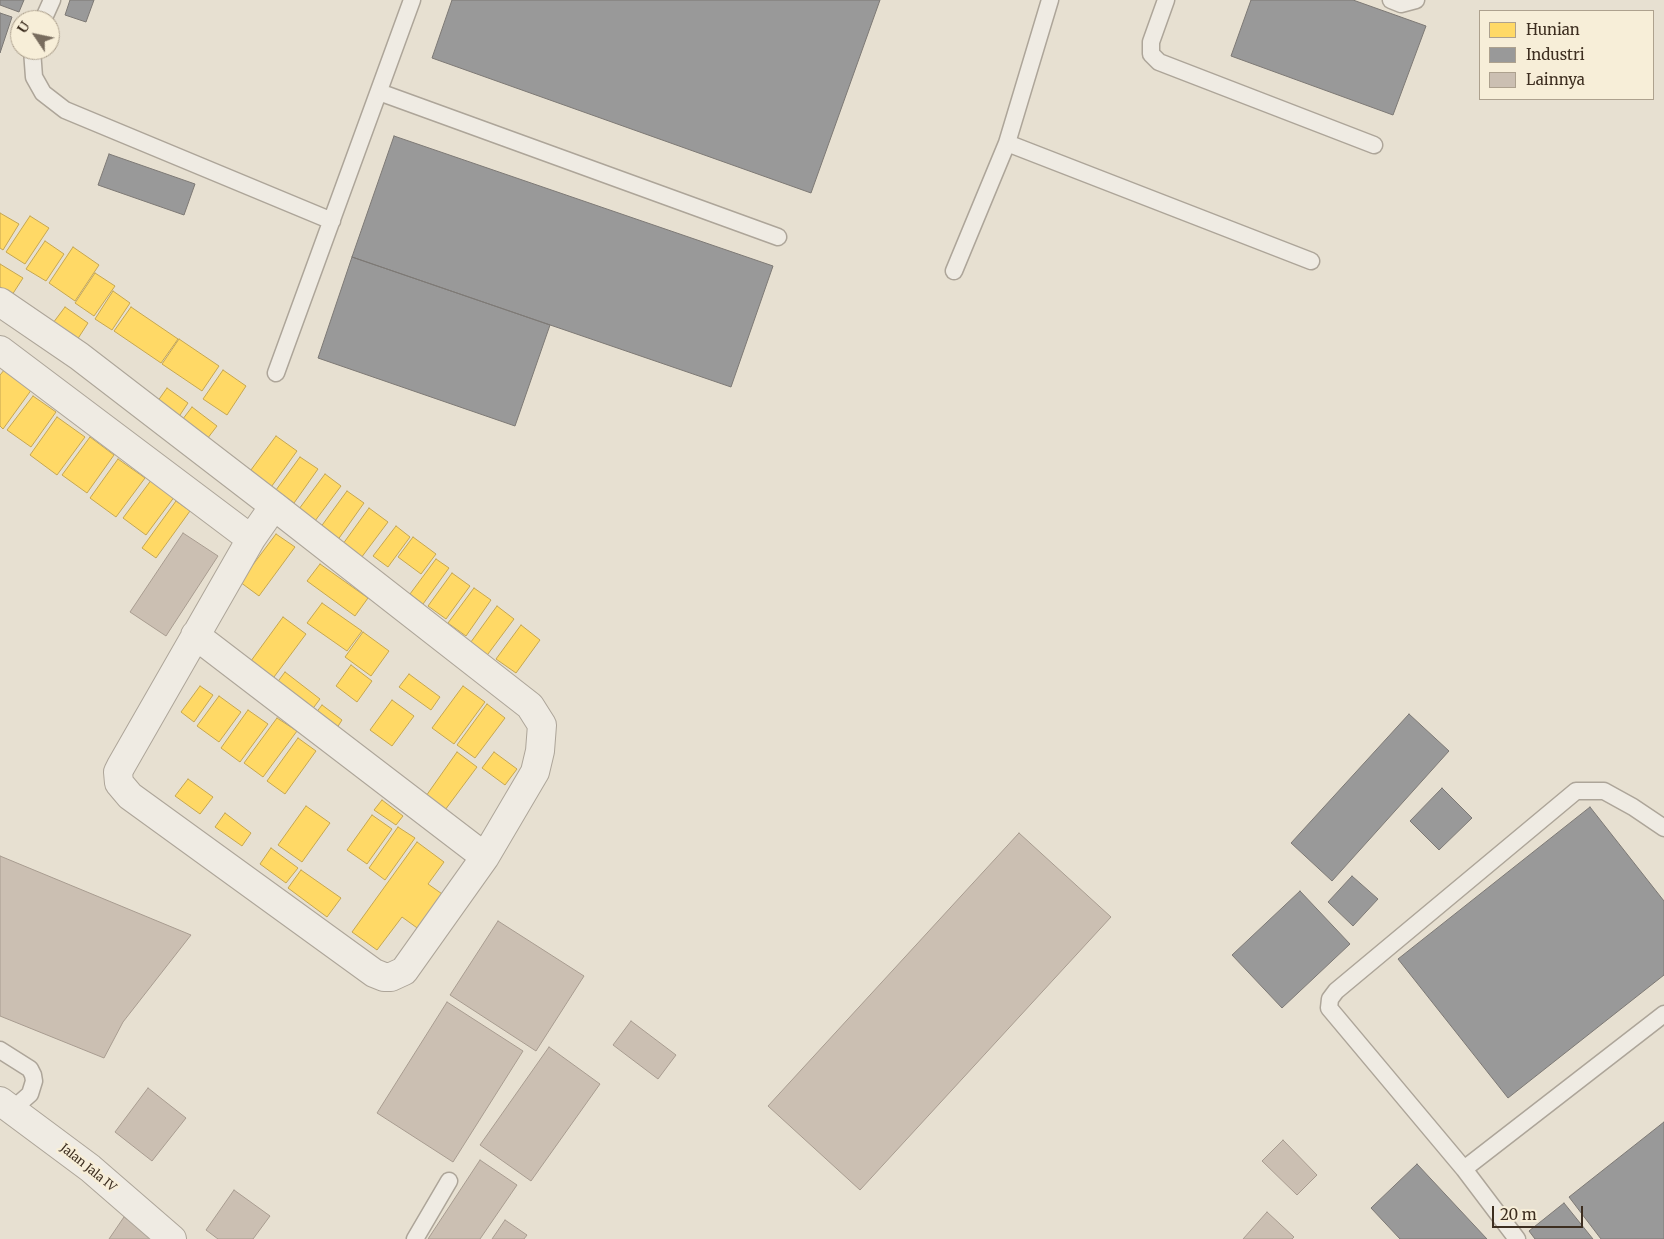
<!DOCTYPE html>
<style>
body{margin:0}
#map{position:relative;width:1664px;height:1239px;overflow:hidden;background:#e7e0d1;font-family:Merriweather,serif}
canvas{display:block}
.legend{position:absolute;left:1479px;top:10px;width:175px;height:90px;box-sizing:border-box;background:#f7eed8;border:1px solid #ada18e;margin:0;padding:6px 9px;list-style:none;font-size:15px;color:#3d2e20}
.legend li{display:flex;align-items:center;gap:10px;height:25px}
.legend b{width:25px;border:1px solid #ada18e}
.north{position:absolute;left:10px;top:10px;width:50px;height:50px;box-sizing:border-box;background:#f7eed8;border:1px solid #ada18e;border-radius:50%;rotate:304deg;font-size:14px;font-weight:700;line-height:20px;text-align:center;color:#3d2e20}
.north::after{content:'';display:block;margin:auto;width:18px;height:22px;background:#786c5e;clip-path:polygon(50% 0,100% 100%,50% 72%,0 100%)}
.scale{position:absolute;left:1492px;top:1206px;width:91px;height:22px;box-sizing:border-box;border:2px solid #3d2e20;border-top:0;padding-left:6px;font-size:15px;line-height:18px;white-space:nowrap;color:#3d2e20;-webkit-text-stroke:4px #f7eed8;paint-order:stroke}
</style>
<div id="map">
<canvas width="1664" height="1239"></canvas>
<ul class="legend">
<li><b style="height:14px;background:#ffd966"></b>Hunian</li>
<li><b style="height:14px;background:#999"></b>Industri</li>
<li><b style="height:14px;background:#cbbfb2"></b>Lainnya</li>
</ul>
<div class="north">U</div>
<div class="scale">20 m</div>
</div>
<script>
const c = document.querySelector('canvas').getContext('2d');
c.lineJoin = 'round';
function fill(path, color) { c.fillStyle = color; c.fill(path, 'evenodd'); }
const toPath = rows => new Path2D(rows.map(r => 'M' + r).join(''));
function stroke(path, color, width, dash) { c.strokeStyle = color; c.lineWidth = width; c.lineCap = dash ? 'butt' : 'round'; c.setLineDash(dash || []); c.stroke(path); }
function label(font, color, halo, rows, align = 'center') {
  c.font = font + ' Merriweather,serif'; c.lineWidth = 5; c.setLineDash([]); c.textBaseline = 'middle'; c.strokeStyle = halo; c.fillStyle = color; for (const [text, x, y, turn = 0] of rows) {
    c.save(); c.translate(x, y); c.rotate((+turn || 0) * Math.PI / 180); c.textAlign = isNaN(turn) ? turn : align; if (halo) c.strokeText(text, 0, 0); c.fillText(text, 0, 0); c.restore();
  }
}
const homes = toPath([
 [0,213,19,224,3,250,0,248,0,213],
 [30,216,49,228,25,264,6,252,30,216],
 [45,241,64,254,46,281,26,269,45,241],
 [73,247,99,265,75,301,49,283,73,247],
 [0,264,23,278,12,295,0,287,0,264],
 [95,273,115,286,94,316,75,303,95,273],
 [113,291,130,303,112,330,95,319,113,291],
 [65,307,88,323,77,340,53,323,65,307],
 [131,307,178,339,161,363,114,331,131,307],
 [179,339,219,366,202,391,162,364,179,339],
 [5,369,32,389,3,429,0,426,0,375,5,369],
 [223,370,246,386,227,415,203,399,223,370],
 [167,388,188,403,176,421,155,405,167,388],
 [33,396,56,412,31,447,7,430,33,396],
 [192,407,217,426,204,443,179,424,192,407],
 [57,417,85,437,57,475,30,455,57,417],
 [276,436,297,451,269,490,248,474,276,436],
 [90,437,114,455,87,493,62,475,90,437],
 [300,457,318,469,294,503,276,490,300,457],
 [118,459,145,478,116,517,90,498,118,459],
 [325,474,341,486,312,525,296,513,325,474],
 [152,479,175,496,146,535,123,518,152,479],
 [347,491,364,503,337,541,320,528,347,491],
 [176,501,190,511,156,558,142,548,176,501],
 [369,508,388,522,358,562,340,548,369,508],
 [396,526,410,537,388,567,373,556,396,526],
 [276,534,295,547,259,596,240,582,276,534],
 [413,537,436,554,421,574,398,557,413,537],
 [436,559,449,568,423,604,410,594,436,559],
 [320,564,368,598,355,616,307,581,320,564],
 [452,573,470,586,446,619,428,606,452,573],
 [474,588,491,600,466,636,448,623,474,588],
 [322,603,362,631,347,651,307,623,322,603],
 [497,606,514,619,485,658,468,646,497,606],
 [283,617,306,634,271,681,248,665,283,617],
 [521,625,540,640,516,673,496,659,521,625],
 [363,632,389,651,371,676,345,657,363,632],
 [351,665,372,681,357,702,336,686,351,665],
 [285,672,320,699,308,715,273,688,285,672],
 [409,674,440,697,431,710,399,687,409,674],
 [200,686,213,695,194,722,181,712,200,686],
 [463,686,485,702,454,744,432,728,463,686],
 [219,696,241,712,219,742,197,726,219,696],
 [392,700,414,716,392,746,370,730,392,700],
 [487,704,505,718,475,758,457,745,487,704],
 [322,705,342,720,333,734,312,718,322,705],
 [248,710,268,724,240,762,221,748,248,710],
 [277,718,297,731,263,777,244,763,277,718],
 [298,738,316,751,285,794,267,781,298,738],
 [457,752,477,767,445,810,426,796,457,752],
 [494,752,517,769,505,785,482,768,494,752],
 [188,779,213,797,200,814,175,796,188,779],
 [382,800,403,816,396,825,374,810,382,800],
 [306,806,330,823,302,862,278,845,306,806],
 [225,813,251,833,242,846,215,827,225,813],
 [372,815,392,829,367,864,347,850,372,815],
 [398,827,415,838,385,880,369,868,398,827],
 [417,842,444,862,428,884,445,896,420,930,402,917,377,950,352,932,417,842],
 [271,848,298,868,286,883,260,864,271,848],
 [301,870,341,898,327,917,288,888,301,870]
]);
fill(homes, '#ffd966');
stroke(homes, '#c5a651', 1);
const industry = toPath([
 [0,0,24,0,19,12,0,5,0,0],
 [70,0,94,0,86,22,65,15,70,0],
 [452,0,880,0,811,193,432,58,452,0],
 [1251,0,1353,0,1426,26,1393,115,1231,56,1251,0],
 [0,13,12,17,0,53,0,13],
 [394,136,773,266,731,387,352,257,394,136],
 [109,154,195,184,184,215,98,185,109,154],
 [352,257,550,325,515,426,318,358,352,257],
 [1409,714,1449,751,1332,881,1291,843,1409,714],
 [1442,788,1472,818,1439,850,1410,821,1442,788],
 [1590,807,1664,901,1664,975,1508,1098,1398,959,1590,807],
 [1352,876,1378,899,1353,926,1328,902,1352,876],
 [1300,891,1350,944,1282,1008,1232,955,1300,891],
 [1664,1122,1664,1239,1601,1239,1569,1197,1664,1122],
 [1417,1164,1487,1239,1400,1239,1371,1208,1417,1164],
 [1564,1203,1593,1239,1535,1239,1529,1231,1564,1203]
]);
fill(industry, '#999');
stroke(industry, '#7d7975', 1);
const building = toPath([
 [183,533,218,556,166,636,130,612,183,533],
 [1019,833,1111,917,860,1190,768,1106,1019,833],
 [0,856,191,935,123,1022,104,1058,0,1016,0,856],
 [498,921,584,976,536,1051,450,995,498,921],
 [447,1002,523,1051,453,1162,377,1113,447,1002],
 [631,1021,676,1055,658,1079,613,1045,631,1021],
 [549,1047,600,1084,531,1181,480,1145,549,1047],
 [148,1088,186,1118,152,1161,115,1132,148,1088],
 [1283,1140,1317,1175,1297,1195,1262,1161,1283,1140],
 [480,1160,517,1185,480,1239,428,1239,480,1160],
 [234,1190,270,1216,253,1239,218,1239,206,1230,234,1190],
 [1267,1212,1294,1237,1292,1239,1243,1239,1267,1212],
 [124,1217,155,1239,109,1239,124,1217],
 [505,1220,527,1235,524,1239,492,1239,505,1220]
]);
fill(building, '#cbbfb2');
stroke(building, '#a89c90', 1);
const service = toPath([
 [1166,0,1151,42,1151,54,1159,62,1374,145],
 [1391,0,1401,4,1416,0],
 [43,20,52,0],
 [32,50,34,77,43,93,65,110,332,221],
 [379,92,778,237],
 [1007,143,1311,261],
 [954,271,1007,143,1050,0],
 [276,373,412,0],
 [0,1050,30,1069,33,1075,34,1081,30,1094,13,1109],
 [1464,1169,1664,1014],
 [415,1239,449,1181],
 [1517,1239,1464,1169,1329,1008,1330,999,1336,991,1576,791,1604,791,1633,807,1664,828]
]);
const minor = toPath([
 [0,302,79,356,274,506,530,706,542,725,540,751,535,772,485,857,404,971,391,977,384,977,374,973,130,796,119,783,118,772,121,766,251,539,274,506],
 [0,350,251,539],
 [195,635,485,857],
 [0,1101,90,1168,172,1239]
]);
stroke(service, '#ada599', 19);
stroke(minor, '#ada599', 30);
stroke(service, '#efebe3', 16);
stroke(minor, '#efebe3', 28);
label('12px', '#3d2e20', '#f7eed8', [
 ["Jalan Jala IV",88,1168,39]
]);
</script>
